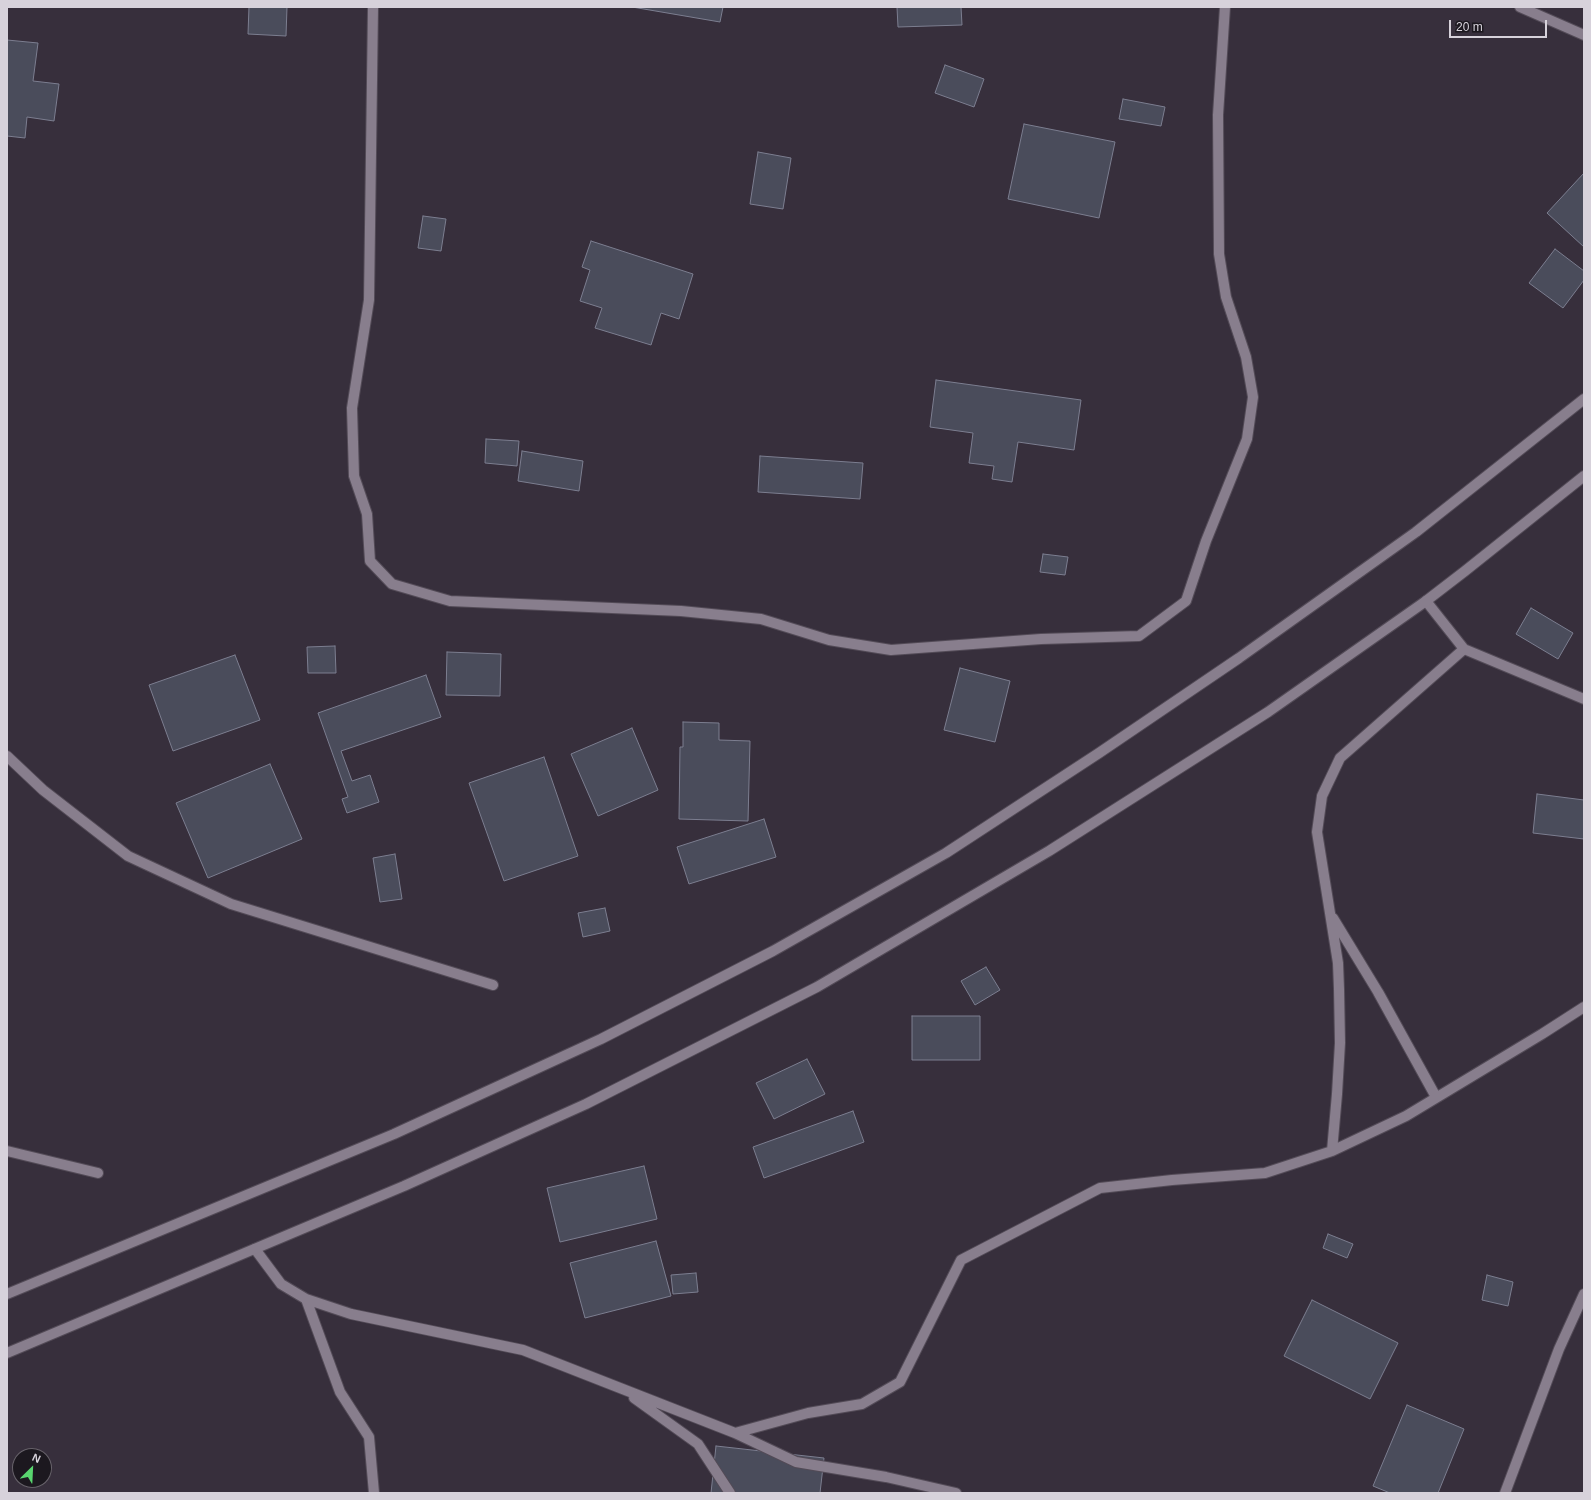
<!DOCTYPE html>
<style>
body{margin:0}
#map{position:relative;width:1591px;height:1500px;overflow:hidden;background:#372f3c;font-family:Helvetica,sans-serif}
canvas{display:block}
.frame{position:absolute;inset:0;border:8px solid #d7d2db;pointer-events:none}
.north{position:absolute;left:12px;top:1448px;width:40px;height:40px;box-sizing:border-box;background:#1c181f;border:1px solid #67626a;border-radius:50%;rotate:24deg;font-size:11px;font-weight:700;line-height:16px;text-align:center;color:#d7d2db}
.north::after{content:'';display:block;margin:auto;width:14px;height:18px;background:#59d56f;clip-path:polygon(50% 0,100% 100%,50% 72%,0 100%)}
.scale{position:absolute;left:1449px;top:20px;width:98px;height:18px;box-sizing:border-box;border:2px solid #d7d2db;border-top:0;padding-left:5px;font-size:12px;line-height:14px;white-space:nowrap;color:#d7d2db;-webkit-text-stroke:3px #1c181f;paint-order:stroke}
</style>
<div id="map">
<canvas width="1591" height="1500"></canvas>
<div class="frame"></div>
<div class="north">N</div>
<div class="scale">20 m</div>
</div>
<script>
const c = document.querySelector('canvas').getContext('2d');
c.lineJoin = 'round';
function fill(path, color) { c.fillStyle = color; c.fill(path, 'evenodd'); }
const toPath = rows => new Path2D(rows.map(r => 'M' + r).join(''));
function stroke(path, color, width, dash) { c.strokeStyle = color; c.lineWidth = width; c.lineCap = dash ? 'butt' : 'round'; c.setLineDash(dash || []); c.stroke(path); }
const building = toPath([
 [249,7,287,7,286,36,248,34,249,7],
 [632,7,723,7,720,22,632,7],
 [897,7,961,7,962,25,898,27,897,7],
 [7,40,38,43,33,81,59,84,54,121,27,117,25,138,7,136,7,40],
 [945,65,984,79,974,107,935,93,945,65],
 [1123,99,1165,107,1161,126,1119,119,1123,99],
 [1024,124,1115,142,1099,218,1008,199,1024,124],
 [758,152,791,158,783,209,750,204,758,152],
 [1584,173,1584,247,1547,213,1584,173],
 [423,216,446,219,441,251,418,248,423,216],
 [591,241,693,274,679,319,661,313,651,345,595,328,602,308,580,301,590,270,582,267,591,241],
 [1555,249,1584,271,1584,280,1563,308,1529,283,1555,249],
 [936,380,1081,400,1074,450,1018,442,1012,482,992,479,994,466,969,463,973,433,930,427,936,380],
 [486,439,519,441,517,466,485,463,486,439],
 [522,451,583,461,579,491,518,481,522,451],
 [760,456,863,463,860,499,758,492,760,456],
 [1043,554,1068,557,1065,575,1040,572,1043,554],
 [1531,608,1573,633,1558,659,1516,634,1531,608],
 [335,646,336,673,308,673,307,647,335,646],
 [447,652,501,654,500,696,446,695,447,652],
 [235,655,260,720,173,751,149,685,235,655],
 [960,668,1010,681,995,742,944,730,960,668],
 [426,675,441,717,341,751,352,781,370,775,379,802,347,813,342,799,348,797,318,713,426,675],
 [683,722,719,723,719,740,750,741,748,821,679,819,680,747,683,747,683,722],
 [632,728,658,790,598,816,571,754,632,728],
 [544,757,578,856,504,881,469,783,544,757],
 [270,764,302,839,208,878,176,803,270,764],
 [1537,794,1584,800,1584,839,1533,833,1537,794],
 [764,819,776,857,689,884,677,847,764,819],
 [395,854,402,899,380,902,373,858,395,854],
 [605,908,610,931,583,937,578,913,605,908],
 [986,967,1000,990,975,1005,961,981,986,967],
 [912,1016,980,1016,980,1060,912,1060,912,1016],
 [807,1059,825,1094,774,1119,756,1083,807,1059],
 [853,1111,864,1142,764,1178,753,1147,853,1111],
 [644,1166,657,1219,560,1242,547,1188,644,1166],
 [1328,1234,1353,1244,1347,1258,1323,1248,1328,1234],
 [656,1241,671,1296,585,1318,570,1263,656,1241],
 [696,1273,698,1292,673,1294,671,1275,696,1273],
 [1487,1275,1513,1282,1508,1306,1482,1300,1487,1275],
 [1312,1300,1398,1343,1370,1399,1284,1356,1312,1300],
 [1407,1405,1464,1429,1438,1493,1390,1493,1373,1486,1407,1405],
 [716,1446,824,1458,820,1493,711,1493,716,1446]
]);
fill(building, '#4a4c5b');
stroke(building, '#7c7e90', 1);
const lane = toPath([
 [7,756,43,790,128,856,231,904,493,985],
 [7,1151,98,1173]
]);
const street = toPath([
 [373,7,369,300,352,408,354,476,367,514,370,561,392,584,450,601,681,611,761,619,829,640,891,650,1041,639,1139,636,1186,601,1206,541,1247,439,1253,397,1246,357,1226,297,1219,254,1218,115,1225,7],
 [1520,7,1584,35],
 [1426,601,1464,649,1584,699],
 [1333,918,1378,992,1436,1097],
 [1332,1151,1337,1094,1340,1043,1339,989,1338,963,1317,832,1322,796,1340,758,1464,649],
 [255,1249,281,1284,306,1299,351,1314,523,1350,735,1433,796,1462,886,1477,956,1493],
 [306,1299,340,1392,369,1437,374,1493],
 [634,1398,698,1444,730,1493],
 [735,1433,808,1413,862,1404,900,1382,961,1260,1100,1188,1172,1180,1265,1173,1332,1151,1406,1116,1542,1034,1584,1007],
 [1505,1493,1559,1349,1584,1294]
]);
const secondary = toPath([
 [7,1294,394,1134,601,1039,773,951,946,853,1099,753,1239,658,1416,532,1584,399],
 [7,1353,404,1186,586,1104,817,987,1049,851,1268,712,1426,601,1465,571,1584,476]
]);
stroke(lane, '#534b57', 12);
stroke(street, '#534b57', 12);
stroke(secondary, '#534b57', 12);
stroke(lane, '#887e8d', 10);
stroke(street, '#887e8d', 10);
stroke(secondary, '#887e8d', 10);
</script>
